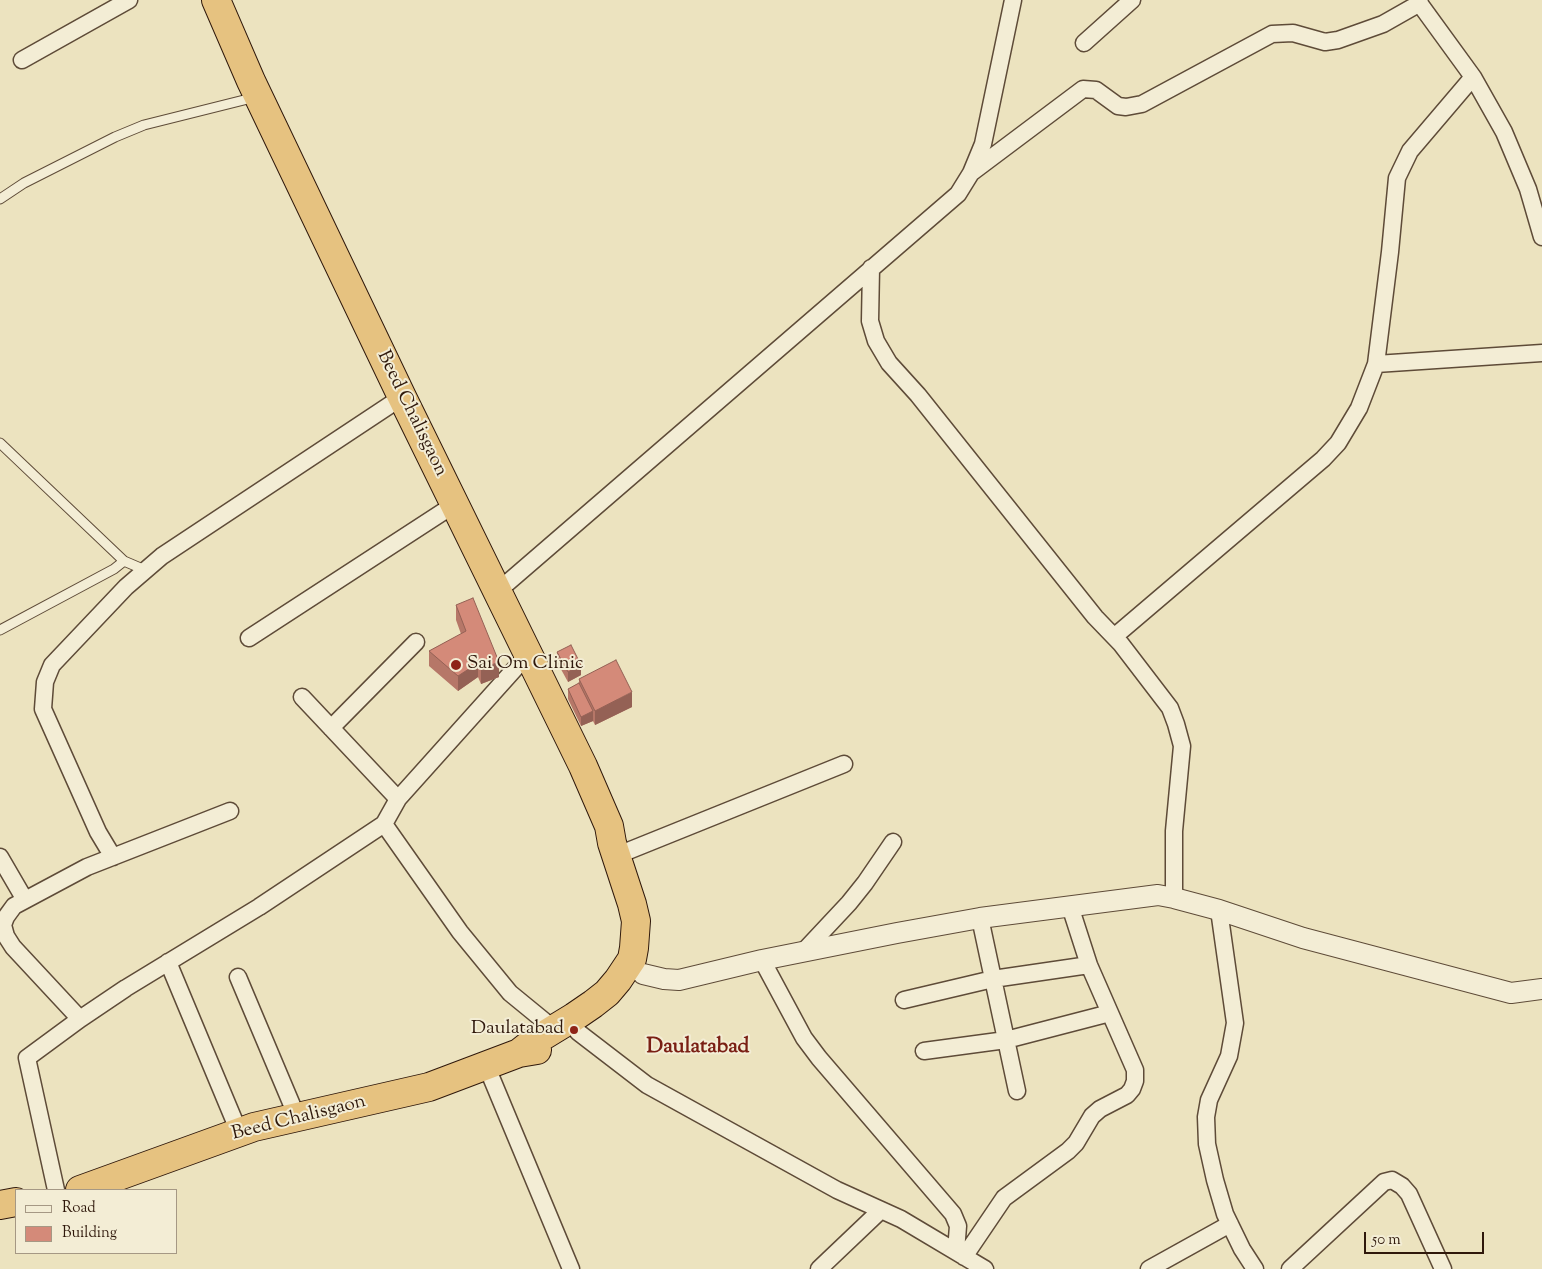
<!DOCTYPE html>
<style>
body{margin:0}
#map{position:relative;width:1542px;height:1269px;overflow:hidden;background:#ece3bf;font-family:"Sorts Mill Goudy",serif}
canvas{display:block}
.legend{position:absolute;left:15px;top:1189px;width:162px;height:65px;box-sizing:border-box;background:#f3edd5;border:1px solid #a59884;margin:0;padding:6px 9px;list-style:none;font-size:15px;color:#2f180b}
.legend li{display:flex;align-items:center;gap:10px;height:25px}
.legend b{width:25px;border:1px solid #a59884}
.scale{position:absolute;left:1364px;top:1232px;width:120px;height:22px;box-sizing:border-box;border:2px solid #2f180b;border-top:0;padding-left:6px;font-size:15px;line-height:18px;white-space:nowrap;color:#2f180b;-webkit-text-stroke:4px #f3edd5;paint-order:stroke}
</style>
<div id="map">
<canvas width="1542" height="1269"></canvas>
<ul class="legend">
<li><b style="height:6px;background:#f3edd5"></b>Road</li>
<li><b style="height:14px;background:#d48a79"></b>Building</li>
</ul>
<div class="scale">50 m</div>
</div>
<script>
const c = document.querySelector('canvas').getContext('2d');
c.lineJoin = 'round';
const toPath = rows => new Path2D(rows.map(r => 'M' + r).join(''));
function stroke(path, color, width, dash) { c.strokeStyle = color; c.lineWidth = width; c.lineCap = dash ? 'butt' : 'round'; c.setLineDash(dash || []); c.stroke(path); }
function fill(path, color) { c.fillStyle = color; c.fill(path, 'evenodd'); }
function label(font, color, halo, rows, align = 'center') {
  c.font = font + ' "Sorts Mill Goudy",serif'; c.lineWidth = 4; c.setLineDash([]); c.textBaseline = 'middle'; c.strokeStyle = halo; c.fillStyle = color; for (const [text, x, y, turn = 0] of rows) {
    c.save(); c.translate(x, y); c.rotate((+turn || 0) * Math.PI / 180); c.textAlign = isNaN(turn) ? turn : align; if (halo) c.strokeText(text, 0, 0); c.fillText(text, 0, 0); c.restore();
  }
}
const service = toPath([
 [0,199,24,183,115,137,144,125,256,97],
 [0,443,124,561,145,570],
 [0,630,114,569,124,561]
]);
const minor = toPath([
 [1417,0,1473,77,1504,132,1528,189,1542,237],
 [1084,43,1132,0],
 [22,60,129,0],
 [971,173,1083,89,1096,90,1118,106,1126,107,1142,104,1272,34,1293,33,1325,42,1338,40,1383,24,1420,3],
 [871,268,870,321,876,341,889,363,918,395,1095,617,1121,644,1170,708,1176,724,1182,746,1174,831,1174,898],
 [1376,364,1542,353],
 [498,591,958,194,971,173,983,144,1013,0],
 [1115,636,1323,459,1338,443,1359,408,1376,364,1390,252,1397,178,1410,151,1473,77],
 [249,638,455,504],
 [302,697,398,799],
 [331,728,416,642],
 [384,824,460,932,510,993,554,1029],
 [628,851,844,764],
 [0,857,25,900],
 [113,857,98,832,43,709,45,682,52,665,126,587,162,556,402,397],
 [1219,910,1235,1023,1229,1056,1209,1100,1206,1117,1207,1144,1215,1180,1225,1214,1242,1249,1255,1269],
 [980,918,1017,1091],
 [805,950,849,903,865,883,893,842],
 [762,960,804,1038,819,1058,953,1214,958,1226,956,1251],
 [168,962,239,1132],
 [238,977,297,1117],
 [904,1000,993,979,1089,965],
 [80,1019,13,947,6,936,3,925,6,917,14,906,87,867,230,811],
 [578,1032,647,1085,837,1190,901,1219,985,1269],
 [924,1051,1006,1040,1110,1013],
 [486,1065,571,1269],
 [56,1190,27,1058,80,1019,126,988,259,907,384,824,398,799,529,653],
 [964,1257,1004,1198,1068,1151,1076,1143,1092,1116,1100,1109,1127,1095,1132,1089,1135,1081,1135,1070,1089,965,1070,906],
 [819,1269,881,1210],
 [1149,1269,1230,1224],
 [1290,1269,1384,1182,1392,1180,1402,1186,1409,1194,1443,1269]
]);
const tertiary = toPath([
 [643,974,664,979,679,980,762,960,897,933,980,918,1158,895,1174,898,1219,910,1303,938,1511,993,1542,989]
]);
const trunk = toPath([
 [216,0,251,81,402,397,583,766,609,826,612,843,632,904,636,921,634,948,632,959,618,980,607,993,593,1004,574,1017,533,1042,519,1053],
 [80,1190,254,1127,429,1087,519,1053,537,1050],
 [0,1205,16,1202]
]);
stroke(service, '#5e4b38', 11);
stroke(minor, '#5e4b38', 19);
stroke(tertiary, '#5e4b38', 22);
stroke(trunk, '#2f180b', 30);
stroke(service, '#f3edd5', 9);
stroke(minor, '#f3edd5', 16);
stroke(tertiary, '#f3edd5', 20);
stroke(trunk, '#e6c280', 28);
fill(toPath([
 [456,605,499,677,481,684,478,677,458,691,429,666,429,651,461,634,456,620],
 [557,652,581,675,568,682,557,662],
 [579,679,632,707,595,725,593,721,581,726,568,699,568,689,579,683]
]), '#b67768');
fill(toPath([
 [499,662,499,677,481,684,481,669],
 [478,663,478,677,458,691,458,676],
 [581,665,581,675,568,682,568,672],
 [632,692,632,707,595,725,595,711],
 [593,711,593,721,581,726,581,717]
]), '#946155');
const building = toPath([
 [473,598,499,662,481,669,478,663,458,676,429,651,466,631,456,605,473,598],
 [571,645,581,665,568,672,557,652,571,645],
 [616,660,632,692,595,711,579,679,616,660],
 [579,683,593,711,581,717,568,689,579,683]
]);
fill(building, '#d48a79');
stroke(building, '#946155', 1);
for (const [x, y, r, color] of [
 [456,665,6,"#8f2418"],
 [574,1030,5,"#8f2418"]
]) { const dot = new Path2D(); dot.arc(x, y, r, 0, 2 * Math.PI); c.fillStyle = color; c.fill(dot); stroke(dot, '#f3edd5', 2); }
label('19px', '#2f180b', '#f3edd5', [
 ["Beed Chalisgaon",411,414,64],
 ["Beed Chalisgaon",299,1119,-14]
]);
label('19px', '#2f180b', '#f3edd5', [
 ["Sai Om Clinic",467,665],
 ["Daulatabad",564,1030,"right"]
], 'left');
label('bold 21px', '#7a1f14', '#f3edd5', [
 ["Daulatabad",698,1048]
]);
</script>
